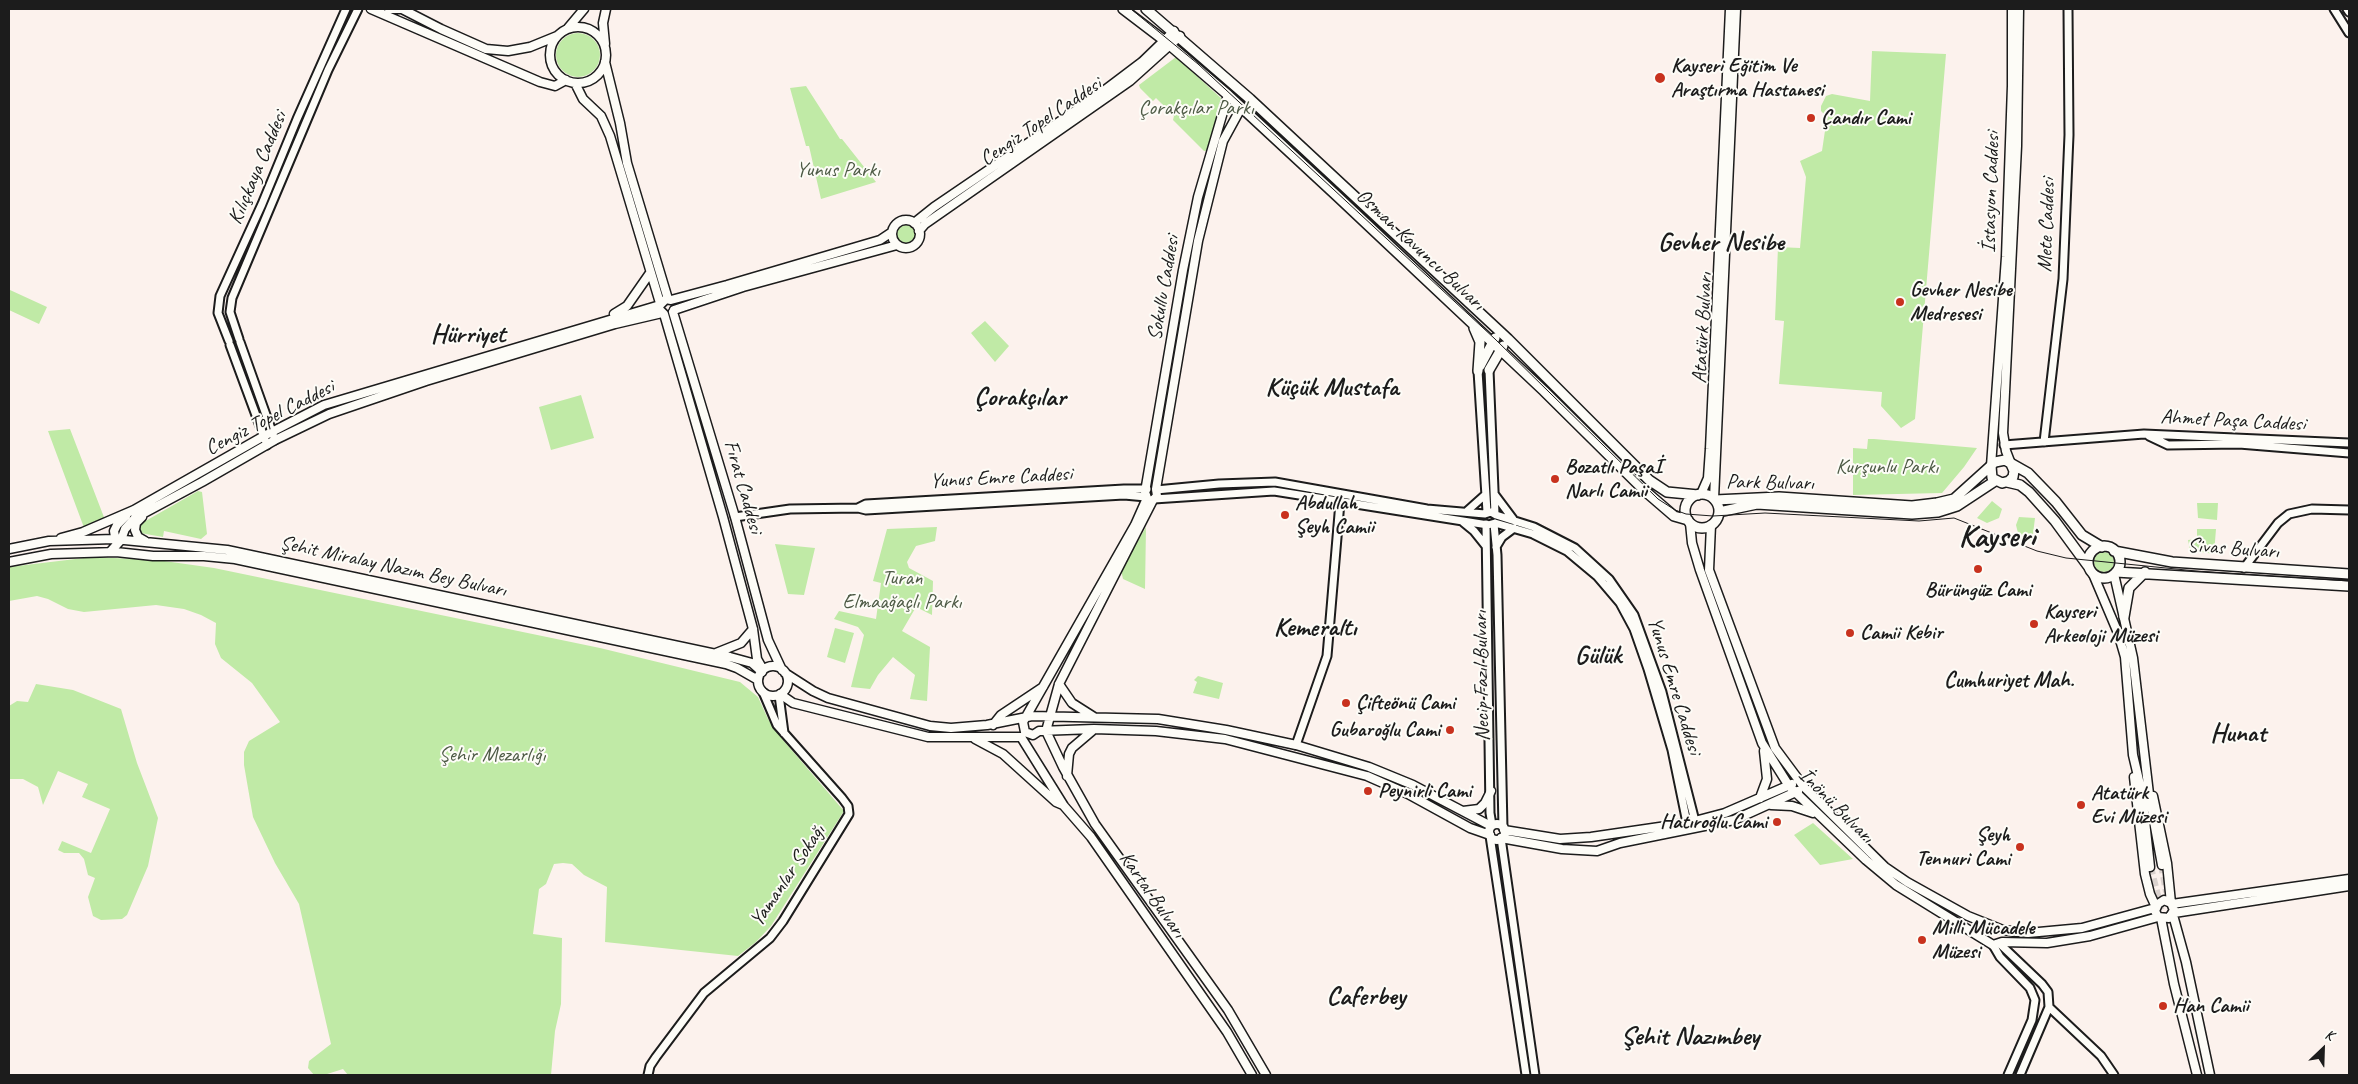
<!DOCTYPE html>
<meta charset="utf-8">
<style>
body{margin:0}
#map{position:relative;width:2358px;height:1084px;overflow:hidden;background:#fcf2ed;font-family:Caveat,sans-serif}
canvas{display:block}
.frame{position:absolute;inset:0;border:10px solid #1c1c1c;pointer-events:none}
.north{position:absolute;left:2298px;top:1024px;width:50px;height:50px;-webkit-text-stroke:4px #fdfcf7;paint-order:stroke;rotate:24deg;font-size:14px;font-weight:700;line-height:20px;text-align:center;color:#1c1c1c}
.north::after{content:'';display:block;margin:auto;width:18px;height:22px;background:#1c1c1c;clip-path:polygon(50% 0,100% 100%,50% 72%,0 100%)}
</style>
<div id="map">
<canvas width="2358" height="1084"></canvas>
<div class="frame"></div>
<div class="north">K</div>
</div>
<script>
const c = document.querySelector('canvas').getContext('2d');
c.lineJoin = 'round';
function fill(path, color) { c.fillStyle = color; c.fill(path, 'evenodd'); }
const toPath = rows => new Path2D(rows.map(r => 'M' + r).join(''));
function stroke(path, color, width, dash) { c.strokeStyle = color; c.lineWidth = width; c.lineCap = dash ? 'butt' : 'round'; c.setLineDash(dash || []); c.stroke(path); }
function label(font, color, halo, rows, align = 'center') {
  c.font = font + ' Caveat,sans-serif'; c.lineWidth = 4; c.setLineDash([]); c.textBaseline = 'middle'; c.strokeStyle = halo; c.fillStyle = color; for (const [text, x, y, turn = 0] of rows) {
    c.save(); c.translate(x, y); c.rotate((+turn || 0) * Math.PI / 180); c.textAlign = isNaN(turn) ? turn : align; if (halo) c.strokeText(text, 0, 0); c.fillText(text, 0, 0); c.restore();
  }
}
fill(toPath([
 '556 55a22 22 0 1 1 44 0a22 22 0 1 1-44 0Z',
 [1872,51,1946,54,1915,419,1901,428,1881,406,1882,392,1779,384,1784,321,1775,320,1778,247,1800,248,1806,177,1800,161,1822,151,1827,117,1821,111,1821,106,1826,96,1832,94,1870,101],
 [1176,57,1223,100,1209,151,1204,151,1173,120,1174,116,1156,98,1153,101,1140,88,1139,85],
 [806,86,840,139,842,139,876,182,821,199,809,146,806,146,790,88],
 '897 234a9 9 0 1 1 18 0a9 9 0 1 1-18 0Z',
 [10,290,47,307,39,324,9,310],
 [985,321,1009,346,995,362,971,333],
 [581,395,594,438,551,450,539,407],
 [70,429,107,525,86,533,48,431],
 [1868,439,1874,439,1977,448,1964,467,1942,493,1853,495,1853,448,1867,449],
 [198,491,202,492,207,534,201,539,164,531,163,537,140,533,139,526,142,523],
 [1992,501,2002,509,1999,518,1987,523,1977,518],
 [2197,503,2218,503,2217,520,2198,518],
 [2019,517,2035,518,2032,542,2019,537,2016,525],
 [937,527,935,541,916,546,907,562,909,568,933,581,932,615,916,607,902,631,930,647,927,701,910,699,915,675,893,657,878,675,870,689,851,687,864,635,858,627,834,619,839,611,876,619,881,583,873,581,887,529],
 [1146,527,1145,589,1123,579,1121,570],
 [2197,529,2216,529,2214,554,2190,550,2188,540,2197,539],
 [775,544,815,548,804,595,788,594],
 '2094 562a10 10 0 1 1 20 0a10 10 0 1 1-20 0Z',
 [92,557,157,560,214,568,600,648,740,682,758,697,768,719,783,740,844,811,771,926,756,942,738,956,605,942,607,887,584,875,572,864,563,863,554,864,546,884,539,889,533,934,562,938,561,1004,555,1031,551,1075,348,1075,343,1069,324,1075,314,1075,308,1068,309,1061,331,1044,299,904,275,863,253,817,244,765,244,752,249,741,280,722,252,683,221,658,215,644,216,623,201,615,184,609,156,605,84,612,68,609,48,599,37,596,9,601,9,567],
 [835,628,854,633,845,663,827,657],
 [1198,676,1223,683,1219,699,1193,693,1197,682,1194,680],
 [36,684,73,690,121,709,137,763,158,818,148,866,127,915,122,919,101,920,93,916,88,897,95,878,88,875,84,859,79,853,64,853,58,850,62,841,91,853,110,809,82,797,88,784,58,771,43,805,38,787,23,779,9,779,9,706,17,701,28,702],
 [1813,823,1853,859,1820,865,1794,835]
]), '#c0eaa6');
stroke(toPath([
 [2162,865,2167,892],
 [2150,867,2164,924]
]), '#dad2ce', 8, [8, 4]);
const secondary = toPath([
 [2334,9,2349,33],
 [2347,9,2349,12],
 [239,339,230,312,232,298,328,70,358,9],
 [229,341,218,313,220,296,262,204,297,119,346,9],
 [240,342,275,440],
 [230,345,267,445],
 [1489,370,1495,514],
 [1478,371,1487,512],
 [2149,436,2168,445,2239,444,2349,453],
 [2044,442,2063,279,2069,135,2068,9],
 [2004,445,2144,434,2349,443],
 [1156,490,1219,484,1275,482,1427,509,1485,514,1491,512,1496,515,1534,527,1575,548,1609,579,1634,615,1662,692,1695,821],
 [1495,495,1513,519],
 [1154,499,1274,491,1488,525,1495,523],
 [858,508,866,504,1124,489,1147,489],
 [1466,512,1485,495],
 [735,517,790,509,858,508,866,510,1124,495,1146,497],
 [1463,522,1474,531,1486,546],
 [1495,523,1533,534,1567,551,1597,576,1620,603,1634,629,1648,669,1672,750,1687,823],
 [1486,524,1490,813,1492,825],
 [1494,524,1497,555,1503,828],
 [1496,547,1502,537,1514,528],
 [2244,568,2278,523,2289,514,2312,509,2349,510],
 [779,695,784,733],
 [1296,745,1327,656,1340,502],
 [1490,836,1526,1075],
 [1501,838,1535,1075],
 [2000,944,2042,984,2048,992,2049,1007,2101,1056,2114,1075],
 [1993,945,2000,957,2030,988,2035,1000,2032,1020,2008,1075],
 [648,1075,650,1066,656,1057,704,993,770,938,783,921,849,814,848,806,842,798,777,725,763,692],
 [2020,1075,2049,1007]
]);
const primary = toPath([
 [371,9,540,82,555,86,566,80],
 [389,9,399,9],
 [402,9,441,29,486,49,508,51,530,47,557,36],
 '550 55a28 28 0 1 1 56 0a28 28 0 1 1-56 0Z',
 [568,28,584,9],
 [605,44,603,23,606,9],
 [605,62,620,123,627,163,668,299],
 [575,83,583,99,601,116,610,136,660,303],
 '892 234a14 14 0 1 1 28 0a14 14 0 1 1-28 0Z',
 [914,223,934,207,1097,96,1142,62,1174,31],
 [919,231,925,224,1130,81,1180,36],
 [660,305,666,299,671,300,727,285,880,240,892,232],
 [674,310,743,287,897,245],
 [661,311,664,314,723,517,753,629,757,659,761,666],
 [673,312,735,517,768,640,782,670],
 [614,314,627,306,650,273],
 [2011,464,2006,451,2003,433,2017,146,2019,9],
 [1991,466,2006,257,2012,86,2012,9],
 [1701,494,1708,478,1710,449,1730,9],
 [1147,498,1135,525,1023,722,1025,732,1033,735,1039,731,1094,729,1156,731,1225,739,1367,776,1408,794,1470,828,1490,835],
 [1147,498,1145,492,1183,270,1198,197,1228,95],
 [1714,499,1736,9],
 [142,517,136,523,135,530,138,537,145,541],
 [1690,523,1692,543,1700,570,1762,743,1789,786,1866,860,1896,885,1993,945,2002,942,2047,943,2090,936,2158,917],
 [1711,525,1709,570,1775,748,1804,787,1885,867,1907,882,1968,916,2003,930,2028,933,2082,928,2155,908],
 [61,538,83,532,134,510,264,436,324,405,660,305],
 [116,542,114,531,117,525,126,516],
 [9,549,49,541,114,539,227,550,730,657,752,663,762,672],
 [110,552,121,540,125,529,135,518,202,482,275,440,329,414,426,381,615,324,662,313],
 [9,562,51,554,116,552,153,556,204,556,235,559,726,664,737,668,758,680],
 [2093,574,2118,633,2125,657,2133,755,2142,793,2150,867],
 [2114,574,2133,658,2149,794,2162,865],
 [716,653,741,643,753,629],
 '758 681a15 15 0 1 1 30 0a15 15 0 1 1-30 0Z',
 [785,673,813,691,828,698,930,726,951,728,987,725,1032,716,1158,719,1226,730,1296,745,1369,767,1413,785,1491,826],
 [1059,684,1072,703,1094,717],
 [780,694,793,703,928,737,1021,737],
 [993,725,1001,715,1043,687],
 [1046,731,1059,684,1153,500,1157,496,1156,489,1198,241,1223,141,1241,108],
 [1046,731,1063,767,1095,824,1228,1010,1266,1075],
 [1021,737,1064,806,1091,837,1227,1032,1252,1075],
 [975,739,1003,754,1056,802,1063,805],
 [1067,776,1069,754,1072,748,1092,731],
 [2134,777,2145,874,2150,894,2156,907],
 [2153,796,2167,863,2171,903,2174,910,2169,918,2158,917,2155,911,2158,904,2164,900,2171,903],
 [1760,798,1767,779,1764,751],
 [1771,805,1792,806,1813,813],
 [1463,811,1479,809,1485,803,1491,791],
 '1489 832a8 8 0 1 1 16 0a8 8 0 1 1-16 0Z',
 [1504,830,1560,839,1591,837,1687,823,1725,813,1792,784],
 [1501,838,1562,849,1597,851,1620,843,1734,820,1798,791],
 [2172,904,2349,879],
 [2174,913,2349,886],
 [2173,915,2186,962,2210,1075],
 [2161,918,2174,984,2197,1075]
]);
const highway = toPath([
 [1123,9,1165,41,1228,95,1337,196,1544,391,1645,491,1674,516,1688,520],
 [1146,9,1250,99,1508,339,1649,480,1667,492,1698,495],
 [1474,328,1480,342,1478,371],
 [1480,366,1495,338],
 [1489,370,1503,346],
 [1991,466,1992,478,2002,483,2009,481,2013,477,2014,471,2011,464],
 [2007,482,2020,485,2029,492,2055,521,2088,566],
 '1685 511a17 17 0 1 1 34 0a17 17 0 1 1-34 0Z',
 [1715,500,1779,497,1912,506,1937,503,1954,499,1995,462,2005,460,2028,473,2056,502,2082,535,2102,547],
 [1719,512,1757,504,1912,514,1938,512,1957,506,1995,481],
 '2088 562a16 16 0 1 1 32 0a16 16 0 1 1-32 0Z',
 [2114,551,2172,562,2349,574],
 [2116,572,2349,586],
 [2124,617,2129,588,2145,572]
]);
stroke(secondary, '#1c1c1c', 11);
stroke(primary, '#1c1c1c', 11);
stroke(highway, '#1c1c1c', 12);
stroke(secondary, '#fdfcf7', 7);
stroke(primary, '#fdfcf7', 8);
stroke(highway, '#fdfcf7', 9);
stroke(toPath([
 [1131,9,1198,64,1495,339,1658,499,1675,510,1686,514,1713,516,1765,513,1919,521,1954,518,2037,551,2066,558,2196,571,2349,581]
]), '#1c1c1c', 1);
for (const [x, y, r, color] of [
 [1660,78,6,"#c8321e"],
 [1811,118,5,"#c8321e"],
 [1900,302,5,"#c8321e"],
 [1555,479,5,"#c8321e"],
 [1285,515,5,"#c8321e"],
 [1978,569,5,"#c8321e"],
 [2034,624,5,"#c8321e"],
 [1850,633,5,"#c8321e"],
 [1346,703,5,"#c8321e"],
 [1450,730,5,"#c8321e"],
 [1368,791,5,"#c8321e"],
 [2081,805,5,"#c8321e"],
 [1777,822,5,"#c8321e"],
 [2020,847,5,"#c8321e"],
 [1922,940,5,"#c8321e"],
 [2163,1006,5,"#c8321e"]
]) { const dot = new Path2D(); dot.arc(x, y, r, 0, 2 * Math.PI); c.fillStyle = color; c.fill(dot); stroke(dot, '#fdfcf7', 2); }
label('bold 21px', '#1c1c1c', '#fdfcf7', [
 ["Kayseri Eğitim Ve",1671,66],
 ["Araştırma Hastanesi",1671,90],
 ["Çandır Cami",1821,118],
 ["Gevher Nesibe",1910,290],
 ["Medresesi",1910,314],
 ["Bozatlı Paşaİ",1565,467],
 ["Narlı Camii",1565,491],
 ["Abdullah",1295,503],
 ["Şeyh Camii",1295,527],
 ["Bürüngüz Cami",1978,590,"center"],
 ["Kayseri",2044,612],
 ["Arkeoloji Müzesi",2044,636],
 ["Camii Kebir",1860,633],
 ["Çifteönü Cami",1356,703],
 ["Gubaroğlu Cami",1440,730,"right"],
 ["Peynirli Cami",1378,791],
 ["Atatürk",2091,793],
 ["Evi Müzesi",2091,817],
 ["Hatıroğlu Cami",1767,822,"right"],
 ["Şeyh",2010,835,"right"],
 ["Tennuri Cami",2010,859,"right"],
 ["Milli Mücadele",1932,928],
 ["Müzesi",1932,952],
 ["Han Camii",2173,1006]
], 'left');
label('21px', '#4d5a45', '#fdfcf7', [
 ["Çorakçılar Parkı",1196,108],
 ["Yunus Parkı",838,170],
 ["Kurşunlu Parkı",1887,467],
 ["Turan",902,578],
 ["Elmaağaçlı Parkı",902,602],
 ["Şehir Mezarlığı",492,755]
]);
label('21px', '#1c1c1c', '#fdfcf7', [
 ["Cengiz Topel Caddesi",1041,122,-34],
 ["Kılıçkaya Caddesi",258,168,-67],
 ["İstasyon Caddesi",1991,192,-88],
 ["Mete Caddesi",2047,225,-88],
 ["Osman Kavuncu Bulvarı",1420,250,43],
 ["Sokullu Caddesi",1164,288,-80],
 ["Atatürk Bulvarı",1703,328,-87],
 ["Cengiz Topel Caddesi",270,418,-27],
 ["Ahmet Paşa Caddesi",2233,421,3],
 ["Yunus Emre Caddesi",1001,478,-3],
 ["Park Bulvarı",1770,483,1],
 ["Fırat Caddesi",743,487,74],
 ["Sivas Bulvarı",2233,549,4],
 ["Şehit Miralay Nazım Bey Bulvarı",393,567,12],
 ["Necip Fazıl Bulvarı",1482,676,-91],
 ["Yunus Emre Caddesi",1674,686,73],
 ["İnönü Bulvarı",1836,806,45],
 ["Yamanlar Sokağı",788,876,-56],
 ["Kartal Bulvarı",1152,895,55]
]);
label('bold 22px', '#1c1c1c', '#fdfcf7', [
 ["Cumhuriyet Mah.",2009,681]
]);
label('bold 26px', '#1c1c1c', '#fdfcf7', [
 ["Gevher Nesibe",1721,243],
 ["Hürriyet",468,335],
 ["Küçük Mustafa",1332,388],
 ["Çorakçılar",1020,398],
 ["Kemeraltı",1315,628],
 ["Gülük",1598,656],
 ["Hunat",2238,734],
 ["Caferbey",1366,997],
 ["Şehit Nazımbey",1690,1037]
]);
label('bold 31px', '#1c1c1c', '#fdfcf7', [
 ["Kayseri",1997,538]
]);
</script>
